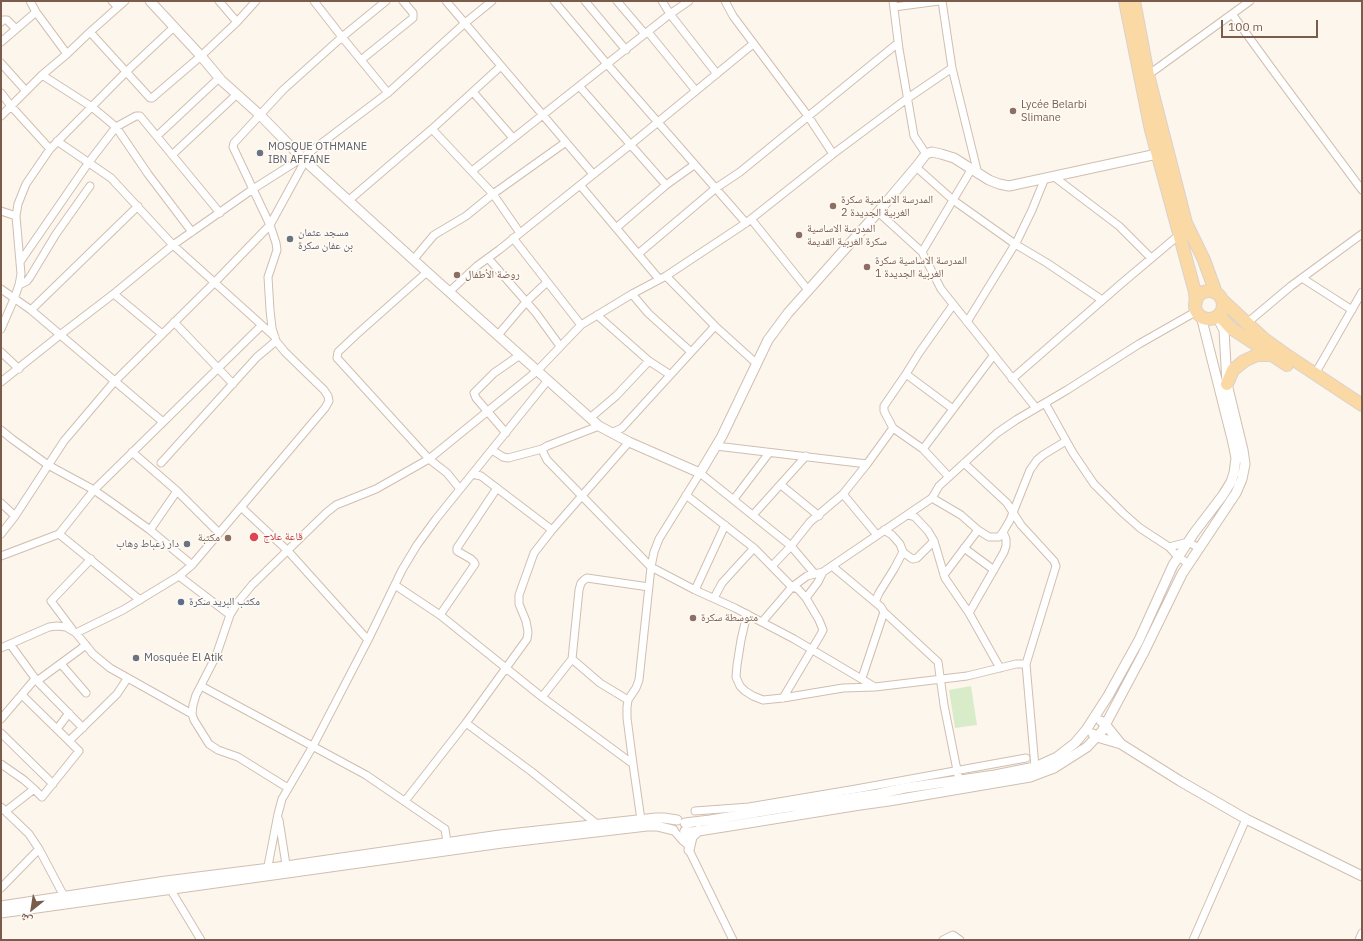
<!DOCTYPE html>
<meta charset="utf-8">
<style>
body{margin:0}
#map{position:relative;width:1363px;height:941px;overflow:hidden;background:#fdf6ec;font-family:"IBM Plex Sans","Noto Naskh Arabic",sans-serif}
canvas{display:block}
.frame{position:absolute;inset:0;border:2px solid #7a5c4d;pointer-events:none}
.north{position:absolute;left:12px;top:889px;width:40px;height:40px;-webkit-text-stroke:3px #fffaf3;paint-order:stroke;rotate:210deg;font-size:11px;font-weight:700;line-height:16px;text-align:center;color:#7a5c4d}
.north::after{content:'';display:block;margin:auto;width:14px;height:18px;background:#7a5c4d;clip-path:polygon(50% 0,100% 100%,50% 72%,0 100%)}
.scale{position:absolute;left:1221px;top:20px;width:97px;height:18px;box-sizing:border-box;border:2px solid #7a5c4d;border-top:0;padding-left:5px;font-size:12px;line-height:14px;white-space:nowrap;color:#7a5c4d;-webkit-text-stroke:3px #fffaf3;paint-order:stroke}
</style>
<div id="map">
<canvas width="1363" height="941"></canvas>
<div class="frame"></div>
<div class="north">ش</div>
<div class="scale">100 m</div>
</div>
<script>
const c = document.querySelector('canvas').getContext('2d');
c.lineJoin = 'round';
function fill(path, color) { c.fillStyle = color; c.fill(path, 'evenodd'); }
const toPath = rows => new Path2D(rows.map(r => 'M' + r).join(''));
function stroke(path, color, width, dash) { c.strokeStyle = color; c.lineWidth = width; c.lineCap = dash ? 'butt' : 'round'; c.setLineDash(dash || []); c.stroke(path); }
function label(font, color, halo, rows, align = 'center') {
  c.font = font + ' "IBM Plex Sans","Noto Naskh Arabic",sans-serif'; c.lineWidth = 3.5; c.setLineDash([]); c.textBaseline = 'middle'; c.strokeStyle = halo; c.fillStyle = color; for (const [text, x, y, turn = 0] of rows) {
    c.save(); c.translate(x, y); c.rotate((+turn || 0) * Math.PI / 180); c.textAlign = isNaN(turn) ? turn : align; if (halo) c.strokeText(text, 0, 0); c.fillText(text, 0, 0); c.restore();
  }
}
fill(toPath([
 [971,686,977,725,955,728,949,690]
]), '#d8ecc9');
const minor = toPath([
 [30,1,36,12,67,54],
 [112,1,118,7],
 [219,1,237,22],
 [314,1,342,37,388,93],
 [446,1,593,174],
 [554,1,607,64,746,223],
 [585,1,626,50],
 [617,1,645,34],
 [662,1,670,14,717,74],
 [725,1,733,16,808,116,833,154],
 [893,1,899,49,914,136,926,154],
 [942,1,952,68,978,174],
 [894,7,939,1],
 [1232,14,1250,1],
 [1,22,3,20,7,20,16,29],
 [90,32,150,98,152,98,201,56,237,22,256,1],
 [648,32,696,91],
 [1,42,36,12],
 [361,60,413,18,413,13,403,1],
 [1,63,26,91],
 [42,75,92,107,116,127,136,116,140,116,220,213],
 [1148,75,1232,14,1275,73,1362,190],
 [580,87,666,185],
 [473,92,513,138],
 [1,93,11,106,42,75,67,54,90,32,125,1],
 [1,116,11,106,50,149,26,184,18,204,16,216,1,211],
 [432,129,493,194,520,233],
 [157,136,219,78],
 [57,141,111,178,173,245,275,337],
 [50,149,127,71,174,27],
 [172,155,237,94],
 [916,167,953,200,1015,244,1047,263,1102,300],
 [971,170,922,252,941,289,1036,408],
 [472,171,670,14,689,1],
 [1053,176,1119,226,1151,258],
 [580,185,659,279],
 [348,201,432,129,501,66],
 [878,212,922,252],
 [751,219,808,290],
 [616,228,666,185,694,165],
 [513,238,581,325],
 [638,254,716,188,740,172,898,43],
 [488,258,536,313,560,346],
 [413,260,434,235,466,216,493,194,566,142],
 [20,262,89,162,116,127,148,174,192,232],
 [427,272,356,335,338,352,337,358,429,459,447,473,460,489],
 [666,276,715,326,757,364],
 [1302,278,1352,310],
 [19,285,27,281,30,277,56,234,90,186],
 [1,289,31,310,163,422],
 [449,292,477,266,499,250,630,145,753,44],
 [114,294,162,334],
 [632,294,648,313,691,352],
 [31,310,138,206],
 [597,315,649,361,669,374],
 [174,322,233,384],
 [967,322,1017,241,1032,210,1045,178],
 [1247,323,1291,286,1362,234],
 [1,329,14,299,19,285,21,274,16,216],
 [498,335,526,302,547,282],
 [1,352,19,369],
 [906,374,953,409],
 [1315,374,1362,292],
 [1012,379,1122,283,1179,235],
 [1,382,60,335,116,292,173,245,253,189,302,158,389,92,465,23,492,1],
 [1045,403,1073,453,1094,484,1123,513,1140,528,1169,547,1178,557,1188,563],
 [590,418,616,396,649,361],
 [599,426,547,446,542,449,544,454,547,460,651,567,695,590,735,608,794,639,875,687,967,676,1016,664,1026,664,1035,767],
 [1,430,12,439,48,465,94,490,114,504,150,530,192,565],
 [506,433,476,398,474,393,494,373,520,355],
 [611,433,622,428,715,326],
 [716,446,867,464,843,494,810,522,791,546,772,566],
 [923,449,993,356],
 [492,450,503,457,508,458,542,449],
 [132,452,177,491,219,533],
 [161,463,257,357,276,341],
 [964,463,1007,503,1021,525,1054,561,1056,566,1026,664],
 [867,464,893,428],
 [472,474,481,476,552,530],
 [949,477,923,449,893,428,884,411,884,406,906,374,919,353,953,305],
 [781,485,819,516],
 [843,494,877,535],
 [686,495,754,548,792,587,798,589,806,598,819,620,823,630,821,634,783,698],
 [932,498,961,515,978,530,944,575],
 [734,499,769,453],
 [1,503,15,516],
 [241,507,288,551,368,640],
 [753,515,806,456],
 [908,515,915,517,928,531,934,541,945,578,969,613,1000,668],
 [150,530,177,491],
 [978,530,989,537,999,537,1003,532,1010,520,1030,470,1037,460,1043,455,1066,441],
 [1,534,15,516,64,441,114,382,214,283,270,225,305,161],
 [59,534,140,600],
 [1169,547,1188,542,1199,548],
 [964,548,994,570],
 [903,552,911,558,913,559,917,558,934,541],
 [1,556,59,534,94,490,261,326],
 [832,566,875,602],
 [179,576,230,615],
 [395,585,440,615,542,697,633,764],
 [695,590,725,525],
 [714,598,722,583,754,548],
 [806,598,818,582,823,572],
 [884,612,938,662,944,705,958,775],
 [969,613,1004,552,1006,546,1006,539,1003,532],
 [747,614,741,640,737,665,736,677,740,686,745,691,753,696,763,700,783,698,843,688,875,687],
 [440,615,475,564,474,562,471,559,457,551,457,548,497,488],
 [762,622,792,587,807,576,823,572,932,498,939,486,997,433,1016,420,1067,390,1139,344,1197,311],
 [72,629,51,601,91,559],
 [76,633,93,654,110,668,192,714,193,705,196,695,216,656,230,615,238,602,252,585,326,513,336,505,376,489,429,459,537,371,581,325,632,294,666,276,746,223,833,154,908,98,952,68],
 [10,644,37,681,83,728],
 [1,648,49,627,57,626,66,627,76,633,123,610,179,576,192,565,325,408,329,401,328,396,324,390,285,352,276,341,272,328,270,310,268,277,277,250,276,243,270,225,233,147,234,143,283,90,342,37,386,1],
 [572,659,600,683,628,700],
 [61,664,86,693],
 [862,678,884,612,881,607,875,602,879,593,894,569,903,552,900,544,892,535,884,530],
 [37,681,86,645],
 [201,686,366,775,445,829,447,842],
 [22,695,69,741],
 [542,697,572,659,579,590,581,583,584,580,587,578,649,587],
 [192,714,194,720,209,744,218,750,238,757,288,788],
 [1,719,35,679],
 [466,723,532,772,598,825],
 [57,729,69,713],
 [1,733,53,784],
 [1,764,24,780,34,789],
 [405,801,466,723,527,639,528,632,526,621,519,604,519,595,534,553,552,530,629,442],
 [1,807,29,834,39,849,66,900],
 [6,811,34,789,42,797,79,751,69,741,117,694,127,679],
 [695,811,749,807,856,789,1026,758],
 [279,820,287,871],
 [642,824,641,820,633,764,627,718,627,707,628,700,636,688,639,680,651,567,654,552,659,539,700,473,791,546,814,573],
 [684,832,687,837,689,850,733,940],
 [676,833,683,841,688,845],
 [267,871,278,814,282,799,313,746,368,640,402,570,417,545,436,519,548,380],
 [169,887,201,940],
 [1,888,39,849],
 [943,940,953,935,960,940],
 [1193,940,1246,819],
 [1359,940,1362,933]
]);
const tertiary = toPath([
 [150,1,201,56,221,80,260,115,305,161,427,272,599,426,629,442,700,473,722,436,768,340,788,313,878,212,916,167,926,154,932,152,941,154,954,158,989,180,999,184,1009,186,1157,154],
 [1101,721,1105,724,1121,744],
 [1093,734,1097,737,1121,744,1180,781,1246,819,1362,876],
 [685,823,710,820,776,809,878,794,905,788,995,775,1035,767,1057,757,1075,743,1086,730,1108,696,1139,640,1173,565,1194,533,1223,495,1231,482,1234,473,1236,458,1233,443,1201,316],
 [685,831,692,832,730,826,860,805,889,801,1030,777,1054,768,1087,747,1102,731,1143,654,1182,574,1236,493,1242,479,1245,464,1243,450,1227,384,1224,330,1217,317],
 [689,850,692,837,699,830],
 [1,906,166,881,286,866,500,835,656,818,664,818,677,820],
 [1,913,502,843,647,826,657,826,673,830]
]);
const primary = toPath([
 [1125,1,1151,130,1195,292,1196,302],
 [1134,1,1148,75,1186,223,1204,260,1216,293],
 '1195 305a14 14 0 1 1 28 0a14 14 0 1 1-28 0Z',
 [1222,300,1264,339,1285,354,1362,405],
 [1219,315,1231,328,1287,365],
 [1227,384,1233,370,1244,361,1257,355,1272,355]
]);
stroke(minor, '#d1beb0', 9);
stroke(tertiary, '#d1beb0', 11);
stroke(primary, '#dad1cd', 14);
stroke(minor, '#fff', 7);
stroke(tertiary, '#fff', 9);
stroke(primary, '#fbd9a5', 12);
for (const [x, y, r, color] of [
 [1013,111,4,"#8d6e63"],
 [260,153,4,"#6b7280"],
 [833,206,4,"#8d6e63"],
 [799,235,4,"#8d6e63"],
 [290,239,4,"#6b7280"],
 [867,267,4,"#8d6e63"],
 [457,275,4,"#8d6e63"],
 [254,537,5,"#e0444e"],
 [228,538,4,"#8d6e63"],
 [187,544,4,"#6b7280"],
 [181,602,4,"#5c6f8a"],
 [693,618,4,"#8d6e63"],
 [136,658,4,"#6b7280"]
]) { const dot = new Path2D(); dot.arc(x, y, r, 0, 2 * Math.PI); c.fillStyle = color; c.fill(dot); stroke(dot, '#fffaf3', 1.5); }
label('11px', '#785e54', '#fffaf3', [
 ["Lycée Belarbi",1021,105],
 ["Slimane",1021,118],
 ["المدرسة الاساسية سكرة",841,200],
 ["الغربية الجديدة 2",841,213],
 ["المدرسة الاساسية",807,229],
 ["سكرة الغربية القديمة",807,242],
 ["المدرسة الاساسية سكرة",875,261],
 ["الغربية الجديدة 1",875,274],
 ["روضة الأطفال",465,275],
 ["مكتبة",220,538,"right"],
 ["متوسطة سكرة",701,618]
], 'left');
label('11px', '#5b616d', '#fffaf3', [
 ["MOSQUE OTHMANE",268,147],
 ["IBN AFFANE",268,160],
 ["مسجد عثمان",298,233],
 ["بن عفان سكرة",298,246],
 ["دار زعباط وهاب",179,544,"right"],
 ["Mosquée El Atik",144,658]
], 'left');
label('11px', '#be3a42', '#fffaf3', [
 ["قاعة علاج",263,537]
], 'left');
label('11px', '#4e5e75', '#fffaf3', [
 ["مكتب البريد سكرة",189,602]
], 'left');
</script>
